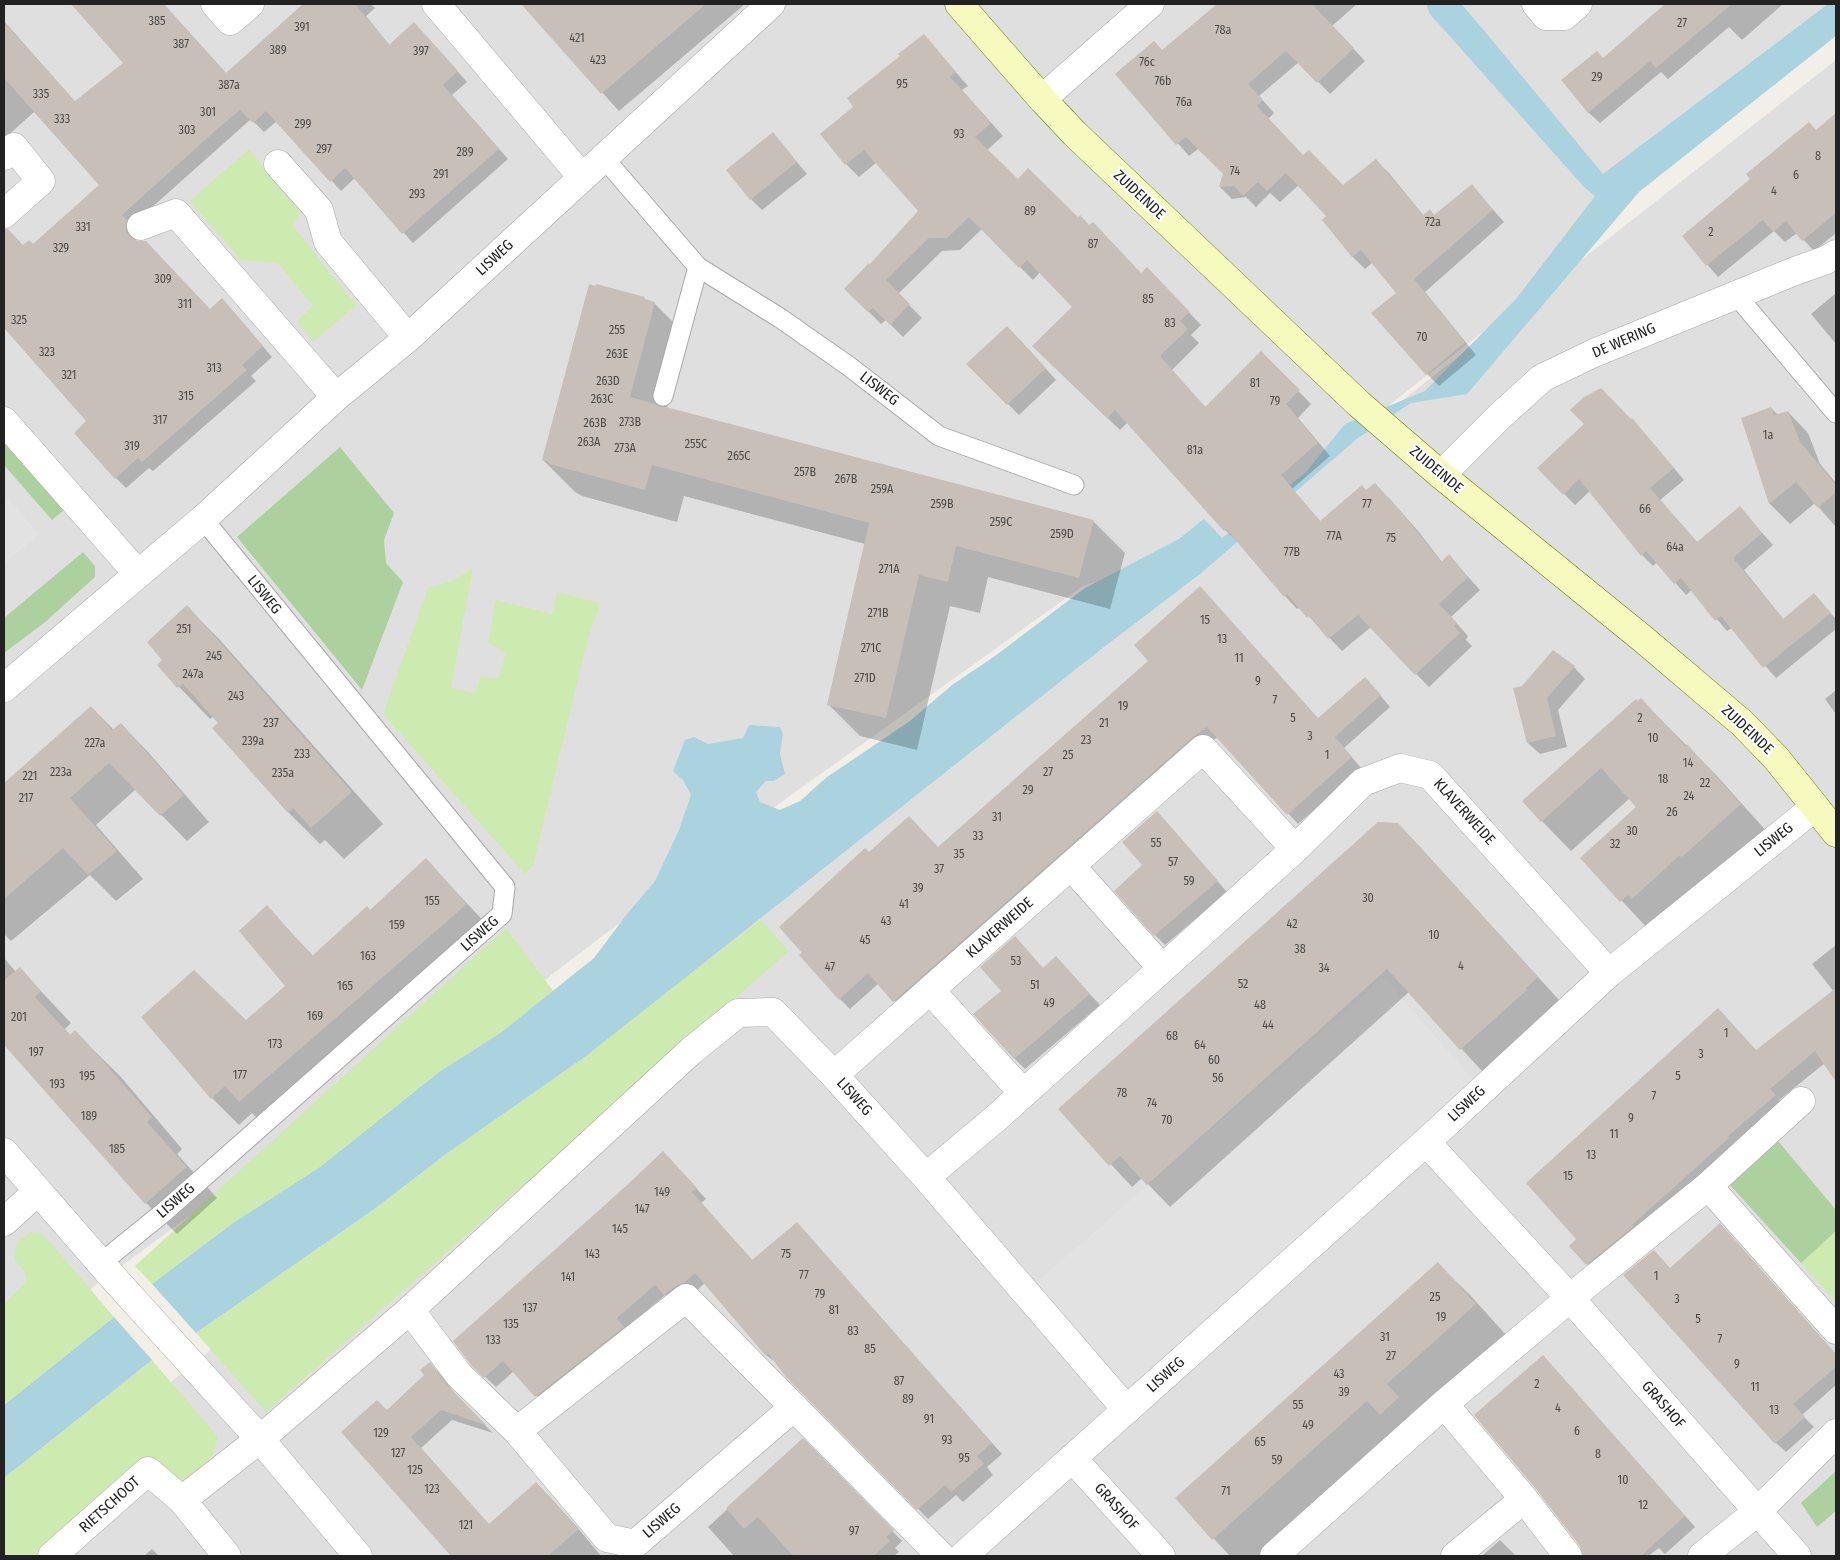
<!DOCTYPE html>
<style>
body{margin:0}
#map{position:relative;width:1840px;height:1560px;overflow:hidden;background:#f2efe9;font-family:"Fira Sans Condensed",sans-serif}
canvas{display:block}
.frame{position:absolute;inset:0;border:5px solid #222;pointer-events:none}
</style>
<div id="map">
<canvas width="1840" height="1560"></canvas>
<div class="frame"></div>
</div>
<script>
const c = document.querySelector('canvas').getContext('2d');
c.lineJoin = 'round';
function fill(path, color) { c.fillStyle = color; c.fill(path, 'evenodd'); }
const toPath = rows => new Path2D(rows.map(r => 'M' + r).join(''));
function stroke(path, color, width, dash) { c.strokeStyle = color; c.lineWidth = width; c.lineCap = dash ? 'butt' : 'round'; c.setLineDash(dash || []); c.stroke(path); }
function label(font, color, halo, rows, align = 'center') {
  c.font = font + ' "Fira Sans Condensed",sans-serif'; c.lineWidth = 4.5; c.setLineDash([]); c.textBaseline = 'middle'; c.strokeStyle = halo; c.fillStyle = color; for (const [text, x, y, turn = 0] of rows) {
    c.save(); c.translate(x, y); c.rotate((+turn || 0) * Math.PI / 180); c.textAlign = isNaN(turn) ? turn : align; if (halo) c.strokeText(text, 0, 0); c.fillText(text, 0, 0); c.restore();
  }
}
fill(toPath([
 [4,4,1448,4,1603,197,1515,307,1379,413,1218,543,1083,586,734,836,538,985,503,984,4,1353],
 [1463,4,1836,4,1836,11,1607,189],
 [1836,60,1836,1556,4,1556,4,1515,1380,418]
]), '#e0dfdf');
fill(toPath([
 [249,149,300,212,293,226,356,305,313,342,297,321,313,306,278,263,241,260,190,201],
 [473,568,451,688,475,693,481,676,498,679,506,653,488,643,496,600,552,614,557,592,600,603,587,642,533,866,525,874,383,714,428,588,455,580],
 [761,920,789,951,266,1412,196,1333,373,1210,449,1152,586,1056,655,1000],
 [506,928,554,992,503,1031,439,1072,320,1167,233,1223,152,1284,135,1266],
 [1836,1231,1836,1302,1801,1263],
 [31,1232,42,1233,114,1317,4,1405,4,1304,27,1281,24,1271,15,1260,15,1250,19,1240],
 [152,1360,218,1437,213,1454,199,1470,185,1479,166,1477,141,1459,32,1556,4,1556,4,1478]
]), '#cdebb0');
fill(toPath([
 [4,441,64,510,52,520,4,465],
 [340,447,394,513,384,540,386,563,403,582,362,690,237,537],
 [83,552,95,566,95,577,44,623,4,653,4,618],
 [1778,1141,1836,1210,1836,1231,1801,1263,1730,1185],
 [1836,1471,1836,1511,1817,1527,1801,1503]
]), '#add19e');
fill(toPath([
 [4,494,39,534,4,564],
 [1384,978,1475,1082,1128,1387,1036,1283]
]), '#e2e2e2');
fill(toPath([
 [1426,4,1462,4,1603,174,1828,4,1836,4,1836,36,1639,192,1467,394,1411,403,1358,438,1200,574,1104,647,586,1056,449,1152,373,1210,196,1333,152,1284,233,1223,320,1167,439,1072,503,1031,594,958,627,914,655,881,679,830,691,795,683,780,673,771,685,740,694,737,708,744,743,738,749,725,780,727,783,734,780,754,785,774,774,781,766,781,756,792,760,802,780,810,800,801,827,777,910,721,952,685,995,656,1085,588,1179,539,1204,519,1222,538,1306,472,1345,424,1425,391,1516,299,1595,196,1584,187,1430,14],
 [114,1317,152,1360,4,1478,4,1405]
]), '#aad3df');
fill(toPath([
 [92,4,163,4,227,74,306,4,371,4,375,8,366,16,390,46,424,34,467,82,452,95,508,159,413,243,355,178,341,191,277,121,264,132,251,119,131,226,136,231,136,242,210,311,232,310,272,357,251,376,256,381,153,471,149,468,126,488,116,478,88,421,4,326,4,245,13,236,23,246,33,245,100,185,34,112,4,139,4,21,76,103,125,63,81,13],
 [522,4,745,4,619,111],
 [1218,4,1357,4,1332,26,1365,61,1330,94,1299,62,1259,96,1274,113,1268,119,1304,157,1343,187,1376,161,1388,172,1424,216,1435,216,1472,186,1504,222,1425,292,1476,355,1439,386,1427,374,1398,293,1373,262,1365,269,1353,257,1323,220,1328,216,1299,185,1280,202,1270,193,1256,207,1246,197,1232,199,1220,187,1224,174,1198,149,1189,156,1117,74,1163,51],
 [1667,4,1783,4,1742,40,1729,27,1668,79,1661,72,1600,123,1588,112,1603,59],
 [924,36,968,86,962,90,1003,136,987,150,1018,181,1078,219,1141,274,1160,282,1201,325,1191,335,1199,343,1172,370,1206,408,1261,353,1311,404,1298,418,1330,456,1292,489,1321,522,1366,492,1388,497,1418,531,1442,562,1461,569,1480,590,1451,617,1468,636,1466,640,1472,646,1429,687,1371,627,1342,651,1300,607,1297,609,1285,596,1238,542,1225,530,1128,422,1120,430,1046,359,1074,307,1040,272,1033,280,982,229,960,250,942,251,898,294,922,318,903,337,886,320,881,324,846,289,870,266,920,211,877,162,859,177,846,164,855,107],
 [1836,115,1836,233,1814,251,1797,233,1785,242,1774,231,1718,277,1683,236],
 [773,134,807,174,762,210,751,199],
 [1836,293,1836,344,1811,314],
 [644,298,647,301,654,303,686,335,667,408,1093,521,1125,553,1110,609,988,577,980,613,950,606,917,750,860,736,828,704,865,544,684,496,677,522,582,496,575,492,543,460],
 [1019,339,1056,380,1019,415,968,364],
 [1771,408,1778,415,1788,412,1808,433,1820,464,1836,483,1836,527,1815,503,1790,524,1770,504,1742,419],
 [1632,419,1684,480,1660,500,1698,543,1740,508,1773,545,1744,570,1784,620,1814,595,1836,619,1836,629,1776,678,1732,628,1727,631,1692,590,1686,595,1657,562,1653,566,1642,555,1590,491,1575,505,1539,468],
 [187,607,219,639,383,824,344,859,325,840,320,844,288,812,220,723,214,716,210,719,158,665,164,660],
 [1553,652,1574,667,1585,679,1558,710,1567,747,1540,754,1528,743,1523,687],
 [1149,661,1318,720,1375,689,1390,707,1344,748,1361,768,1298,824,1218,737,1203,747,904,1011,879,983,850,1009,840,999,869,853,938,849],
 [1836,690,1836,714,1825,699],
 [1641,700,1716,775,1769,834,1650,931,1582,858,1638,807,1630,798,1571,851,1542,821],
 [91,707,114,730,121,724,147,751,209,822,187,841,136,789,96,825,143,879,116,901,90,875,11,941,4,934,4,818,9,813,4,808,4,785],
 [1167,823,1227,892,1165,945,1155,935,1144,865],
 [1397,824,1420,847,1559,1000,1547,1011,1548,1013,1483,1072,1409,992,1170,1207,1142,1178,1132,1187,1060,1109],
 [426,860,493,931,267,1128,252,1113,239,1125,212,1098,143,1017,246,1021,287,986,267,907,313,956,370,911],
 [1015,937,1043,969,1056,958,1100,1005,1025,1069,1014,1058,1003,991],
 [1836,945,1836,1080,1825,1063,1779,1100,1785,1106,1598,1274,1587,1264,1757,1051,1834,992,1812,964],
 [4,958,16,972,20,969,71,1023,65,1029,71,1036,75,1032,120,1076,182,1149,177,1154,217,1198,177,1234,146,1203,4,1043],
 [673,1163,706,1199,701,1203,753,1261,797,1224,1002,1454,987,1467,993,1475,963,1502,956,1495,928,1519,786,1375,778,1364,766,1355,705,1283,694,1293,675,1305,665,1295,626,1329,546,1406,514,1371,496,1387,472,1364],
 [1729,1234,1836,1355,1836,1385,1802,1415,1814,1427,1786,1452,1776,1443,1671,1269],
 [1438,1264,1470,1295,1507,1336,1261,1556,1230,1556,1176,1498],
 [430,1364,440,1374,458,1398,493,1433,452,1420,421,1448,489,1525,547,1494,577,1527,601,1556,453,1556,342,1432,387,1411,426,1375],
 [1553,1367,1695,1527,1665,1554,1659,1548,1648,1556,1584,1555],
 [803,1440,902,1541,895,1548,899,1552,894,1556,734,1556,708,1527],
 [1500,1540,1516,1556,1482,1556],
 [152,1549,159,1556,144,1556]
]), '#0003');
fill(toPath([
 [71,4,164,4,226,73,303,4,355,4,389,45,414,22,458,71,443,85,499,149,402,234,345,168,330,182,266,111,253,123,240,110,215,131,122,215,127,220,126,231,131,238,138,241,146,241,210,309,222,298,263,346,242,365,247,370,142,462,138,458,115,479,74,433,86,421,4,328,4,229,8,229,23,245,29,240,33,244,99,185,4,78,4,22,75,101,123,63],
 [521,4,706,4,601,94],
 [1217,4,1312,4,1354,48,1317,83,1286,51,1248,84,1263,100,1257,106,1303,155,1309,150,1343,185,1376,159,1423,215,1430,209,1434,215,1472,184,1493,210,1414,279,1465,342,1426,375,1371,313,1396,293,1361,250,1352,257,1322,220,1326,216,1286,173,1267,191,1258,182,1243,196,1234,186,1219,187,1223,174,1186,137,1176,145,1115,74,1154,41,1162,50],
 [1665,4,1732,4,1656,68,1650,61,1588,113,1561,80,1597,51,1603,58],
 [924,34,956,72,950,77,991,123,975,137,1018,179,1028,168,1078,217,1080,215,1089,225,1093,222,1141,273,1147,267,1190,312,1180,321,1188,329,1160,356,1205,407,1261,351,1300,390,1286,404,1318,443,1281,475,1320,521,1362,485,1366,490,1375,483,1405,516,1441,562,1449,554,1468,577,1439,604,1457,623,1454,626,1460,633,1415,675,1358,615,1328,639,1309,616,1307,618,1287,594,1284,597,1226,529,1224,531,1115,410,1107,418,1032,346,1072,307,1027,260,1019,268,969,217,947,238,929,238,886,280,910,304,890,325,873,308,868,312,844,289,869,263,870,264,918,211,864,150,845,165,820,134,853,107,847,98,900,56,898,54],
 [1836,113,1836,213,1802,241,1786,221,1773,232,1763,220,1706,266,1682,236,1750,179,1746,174,1809,122,1816,130],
 [773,132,797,162,750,200,726,170],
 [589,284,596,286,596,284,645,297,644,299,655,302,630,397,655,404,661,407,666,407,1094,520,1079,578,956,546,948,582,919,575,886,718,827,705,869,523,652,465,645,490,549,464,549,462,542,460],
 [1007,326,1046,368,1007,405,966,364],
 [1601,388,1631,419,1632,418,1674,468,1650,488,1697,542,1740,506,1762,533,1733,558,1783,619,1814,593,1831,613,1763,668,1721,616,1715,621,1681,578,1674,584,1646,551,1641,556,1579,479,1563,495,1537,468,1584,424,1570,410,1584,397],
 [1771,407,1774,415,1788,411,1800,442,1836,485,1836,492,1818,508,1796,482,1769,504,1741,418],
 [1200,586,1318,718,1365,677,1381,695,1335,737,1352,757,1287,815,1207,727,1193,737,893,1002,868,973,839,1000,799,955,802,953,779,927,865,848,869,852,909,816,938,847,1148,661,1134,645],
 [187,605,352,792,311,828,293,808,288,813,212,728,218,723,201,704,183,684,177,688,157,665,162,660,147,642],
 [1553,650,1575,666,1547,698,1556,736,1527,743,1513,688,1522,686],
 [1641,698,1685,746,1687,744,1741,804,1682,857,1680,855,1632,899,1628,895,1620,902,1580,858,1636,807,1601,768,1541,822,1522,801,1636,699,1637,701],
 [91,706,112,730,121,723,184,795,160,816,109,763,70,798,117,851,88,875,63,848,4,899,4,783],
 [1157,811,1218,881,1154,936,1114,891,1142,865,1122,842],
 [1378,822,1398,823,1538,977,1526,988,1527,990,1460,1050,1387,969,1147,1185,1120,1156,1109,1166,1058,1109],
 [426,858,467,904,239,1102,225,1086,211,1099,141,1017,194,970,246,1020,285,986,239,931,267,905,312,956,367,906,370,910],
 [1015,936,1043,968,1056,956,1090,994,1014,1059,973,1014,1001,991,980,967],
 [20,967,41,991,35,997,70,1035,75,1030,88,1044,152,1117,147,1122,187,1167,145,1204,4,1045,4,980],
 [1836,988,1836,1082,1815,1051,1770,1089,1776,1095,1728,1136,1730,1137,1632,1225,1634,1226,1586,1265,1569,1246,1576,1239,1526,1183,1718,1008,1756,1050],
 [663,1151,697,1188,692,1192,752,1260,797,1222,992,1443,977,1456,984,1464,951,1492,945,1485,917,1510,785,1376,768,1353,766,1356,695,1273,684,1283,676,1286,664,1295,655,1285,617,1318,624,1327,535,1397,503,1361,484,1378,471,1365,453,1341,626,1186],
 [1720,1223,1836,1354,1836,1367,1793,1404,1805,1417,1775,1444,1623,1275,1654,1250,1670,1268],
 [1438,1262,1476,1304,1387,1384,1399,1397,1380,1415,1367,1401,1212,1540,1175,1498],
 [1543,1355,1685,1516,1641,1556,1583,1556,1580,1546,1536,1489,1474,1415],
 [430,1362,448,1386,486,1425,441,1410,411,1437,489,1524,536,1482,579,1529,548,1556,451,1556,341,1432,377,1400,387,1410,424,1375,420,1370],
 [803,1438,894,1530,886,1537,890,1541,874,1556,793,1556,758,1517,744,1529,726,1508]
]), '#c7bfb8');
const lane = toPath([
 [603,157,698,267,780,318,850,367,939,436,1074,485],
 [1736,295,1836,413],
 [663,396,698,267],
 [101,1263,164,1212,502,914,505,887,203,519]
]);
const street = toPath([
 [215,4,230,21,250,4],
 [436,4,582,177],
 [1536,4,1546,16,1564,16,1578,4],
 [1042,99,1150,4],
 [4,156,14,147,41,181,4,214],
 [278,164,319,210,328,242,408,338],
 [141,226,176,213,336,397],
 [4,421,138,574],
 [1441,475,1500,416,1542,378,1594,353,1795,271,1826,260,1836,254],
 [4,688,203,519,336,397,408,338,771,4],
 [1295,849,1363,782,1400,768,1430,775,1609,973],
 [1071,866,1162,968],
 [930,990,1023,1093],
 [834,1075,1203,749,1295,849,995,1119,926,1177],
 [1426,1142,1570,1298,1797,1556],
 [4,1152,118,1283,260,1439,358,1556],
 [1708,1186,1836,1330],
 [4,1222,38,1191],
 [410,1310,459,1375,517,1431,607,1538,635,1544,794,1407],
 [1444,1404,1524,1499],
 [517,1431,686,1298,941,1556],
 [1072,1458,1161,1556],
 [182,1500,260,1439,410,1310,691,1051,738,1013,773,1012,834,1075,926,1177,1127,1410],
 [52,1556,148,1471,182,1500,227,1556],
 [963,1556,1426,1142,1609,973,1815,807],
 [1274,1556,1444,1404,1570,1298,1708,1186,1801,1101],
 [1455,1556,1524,1499,1568,1556],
 [1702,1556,1757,1512,1836,1433]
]);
const secondary = toPath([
 [959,4,1042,99,1075,134,1359,404,1441,475,1643,639,1742,723,1776,758,1836,833]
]);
stroke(lane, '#a9a9a9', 21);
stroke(street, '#a9a9a9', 29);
stroke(secondary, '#707d05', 29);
stroke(lane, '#fff', 19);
stroke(street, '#fff', 28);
stroke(secondary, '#f7fabf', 28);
label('12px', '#4b4948', null, [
 ["385",157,22],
 ["27",1682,24],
 ["391",302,28],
 ["78a",1223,31],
 ["421",577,39],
 ["387",181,45],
 ["389",278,51],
 ["397",421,52],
 ["423",598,61],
 ["76c",1147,63],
 ["29",1597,78],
 ["76b",1163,82],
 ["95",902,85],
 ["387a",229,86],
 ["335",41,95],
 ["76a",1184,103],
 ["301",208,113],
 ["333",62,120],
 ["299",303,125],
 ["303",187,131],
 ["93",959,135],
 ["297",324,150],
 ["289",465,153],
 ["8",1818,157],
 ["74",1235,172],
 ["291",441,175],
 ["6",1796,176],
 ["4",1774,192],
 ["293",417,195],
 ["89",1030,212],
 ["72a",1433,223],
 ["331",83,228],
 ["2",1711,233],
 ["87",1093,245],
 ["329",61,249],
 ["309",163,280],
 ["85",1148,300],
 ["311",185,305],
 ["325",19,321],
 ["83",1170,324],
 ["255",617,331],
 ["70",1422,338],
 ["323",47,353],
 ["263E",617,355],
 ["313",214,369],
 ["321",69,376],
 ["263D",608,382],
 ["81",1255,384],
 ["315",186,397],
 ["263C",602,400],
 ["79",1275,402],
 ["317",160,421],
 ["273B",630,423],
 ["263B",595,424],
 ["1a",1768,436],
 ["263A",589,443],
 ["255C",696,445],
 ["319",132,447],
 ["273A",625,449],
 ["81a",1195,451],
 ["265C",739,457],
 ["257B",805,473],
 ["267B",846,480],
 ["259A",882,490],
 ["259B",942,505],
 ["77",1367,505],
 ["66",1645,510],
 ["259C",1001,523],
 ["259D",1062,535],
 ["77A",1334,537],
 ["75",1391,539],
 ["64a",1675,548],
 ["77B",1292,553],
 ["271A",889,570],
 ["271B",878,614],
 ["15",1205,621],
 ["251",184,630],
 ["13",1222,640],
 ["271C",871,649],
 ["245",214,657],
 ["11",1239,659],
 ["247a",193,675],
 ["271D",865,679],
 ["9",1258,682],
 ["243",236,697],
 ["7",1275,701],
 ["19",1123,707],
 ["5",1293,719],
 ["2",1640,719],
 ["237",271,724],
 ["21",1104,724],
 ["3",1310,737],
 ["10",1653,739],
 ["23",1086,741],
 ["239a",253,742],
 ["227a",95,744],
 ["233",302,755],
 ["25",1068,756],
 ["1",1327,756],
 ["14",1688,764],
 ["223a",61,773],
 ["27",1048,773],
 ["235a",283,774],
 ["221",30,777],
 ["18",1663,780],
 ["22",1705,784],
 ["29",1028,791],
 ["24",1689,797],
 ["217",26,799],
 ["26",1672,813],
 ["31",997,818],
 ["30",1632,832],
 ["33",978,837],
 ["55",1156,844],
 ["32",1615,845],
 ["35",959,855],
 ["57",1173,863],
 ["37",939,870],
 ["59",1189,882],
 ["39",918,889],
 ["30",1368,899],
 ["155",432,902],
 ["41",904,905],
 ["43",886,922],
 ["42",1292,925],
 ["159",397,926],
 ["10",1434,936],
 ["45",865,941],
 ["38",1300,950],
 ["163",368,957],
 ["53",1016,962],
 ["4",1461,967],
 ["47",830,968],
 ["34",1324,969],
 ["52",1243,985],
 ["51",1035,986],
 ["165",345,987],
 ["49",1049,1004],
 ["48",1260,1006],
 ["169",315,1017],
 ["201",19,1018],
 ["44",1268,1026],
 ["1",1726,1034],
 ["68",1172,1037],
 ["173",275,1045],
 ["64",1200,1046],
 ["197",36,1053],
 ["3",1701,1055],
 ["60",1214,1061],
 ["177",240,1076],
 ["195",87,1077],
 ["5",1678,1077],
 ["56",1218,1079],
 ["193",57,1085],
 ["78",1122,1094],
 ["7",1654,1097],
 ["74",1152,1104],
 ["189",89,1117],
 ["9",1631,1119],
 ["70",1167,1121],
 ["11",1614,1135],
 ["185",117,1150],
 ["13",1591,1156],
 ["15",1568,1177],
 ["149",662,1193],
 ["147",642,1210],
 ["145",620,1230],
 ["143",592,1255],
 ["75",786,1255],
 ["77",804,1276],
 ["1",1656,1277],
 ["141",568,1278],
 ["79",820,1295],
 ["25",1435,1298],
 ["3",1677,1300],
 ["137",530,1309],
 ["81",834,1311],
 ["19",1441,1318],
 ["5",1698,1320],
 ["135",511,1325],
 ["83",853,1332],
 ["31",1385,1338],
 ["7",1720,1340],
 ["133",493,1341],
 ["85",870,1350],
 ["27",1391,1357],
 ["9",1737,1365],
 ["43",1339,1375],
 ["87",899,1382],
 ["2",1537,1385],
 ["11",1755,1388],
 ["39",1344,1393],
 ["89",908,1400],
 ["55",1298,1406],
 ["4",1558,1409],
 ["13",1774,1411],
 ["91",929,1420],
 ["49",1308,1426],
 ["6",1577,1432],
 ["129",381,1434],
 ["93",947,1441],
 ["65",1260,1443],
 ["127",398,1454],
 ["8",1598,1455],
 ["95",964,1459],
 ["59",1277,1461],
 ["125",415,1471],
 ["10",1623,1481],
 ["123",432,1490],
 ["71",1226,1492],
 ["12",1643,1506],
 ["121",466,1526],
 ["97",854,1532]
]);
label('15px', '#222', '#fff', [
 ["ZUIDEINDE",1139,195,43],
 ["LISWEG",495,258,-43],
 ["DE WERING",1624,341,-23],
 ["LISWEG",879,389,38],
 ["ZUIDEINDE",1436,470,40],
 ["LISWEG",264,595,51],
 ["ZUIDEINDE",1747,730,43],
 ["KLAVERWEIDE",1464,812,48],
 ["LISWEG",1774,840,-39],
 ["KLAVERWEIDE",1000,928,-41],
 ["LISWEG",480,934,-42],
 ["LISWEG",854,1097,48],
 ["LISWEG",1467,1104,-43],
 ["LISWEG",176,1201,-41],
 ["LISWEG",1166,1375,-42],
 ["GRASHOF",1663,1405,49],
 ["RIETSCHOOT",110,1505,-42],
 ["GRASHOF",1116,1507,48],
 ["LISWEG",662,1521,-41]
]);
</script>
